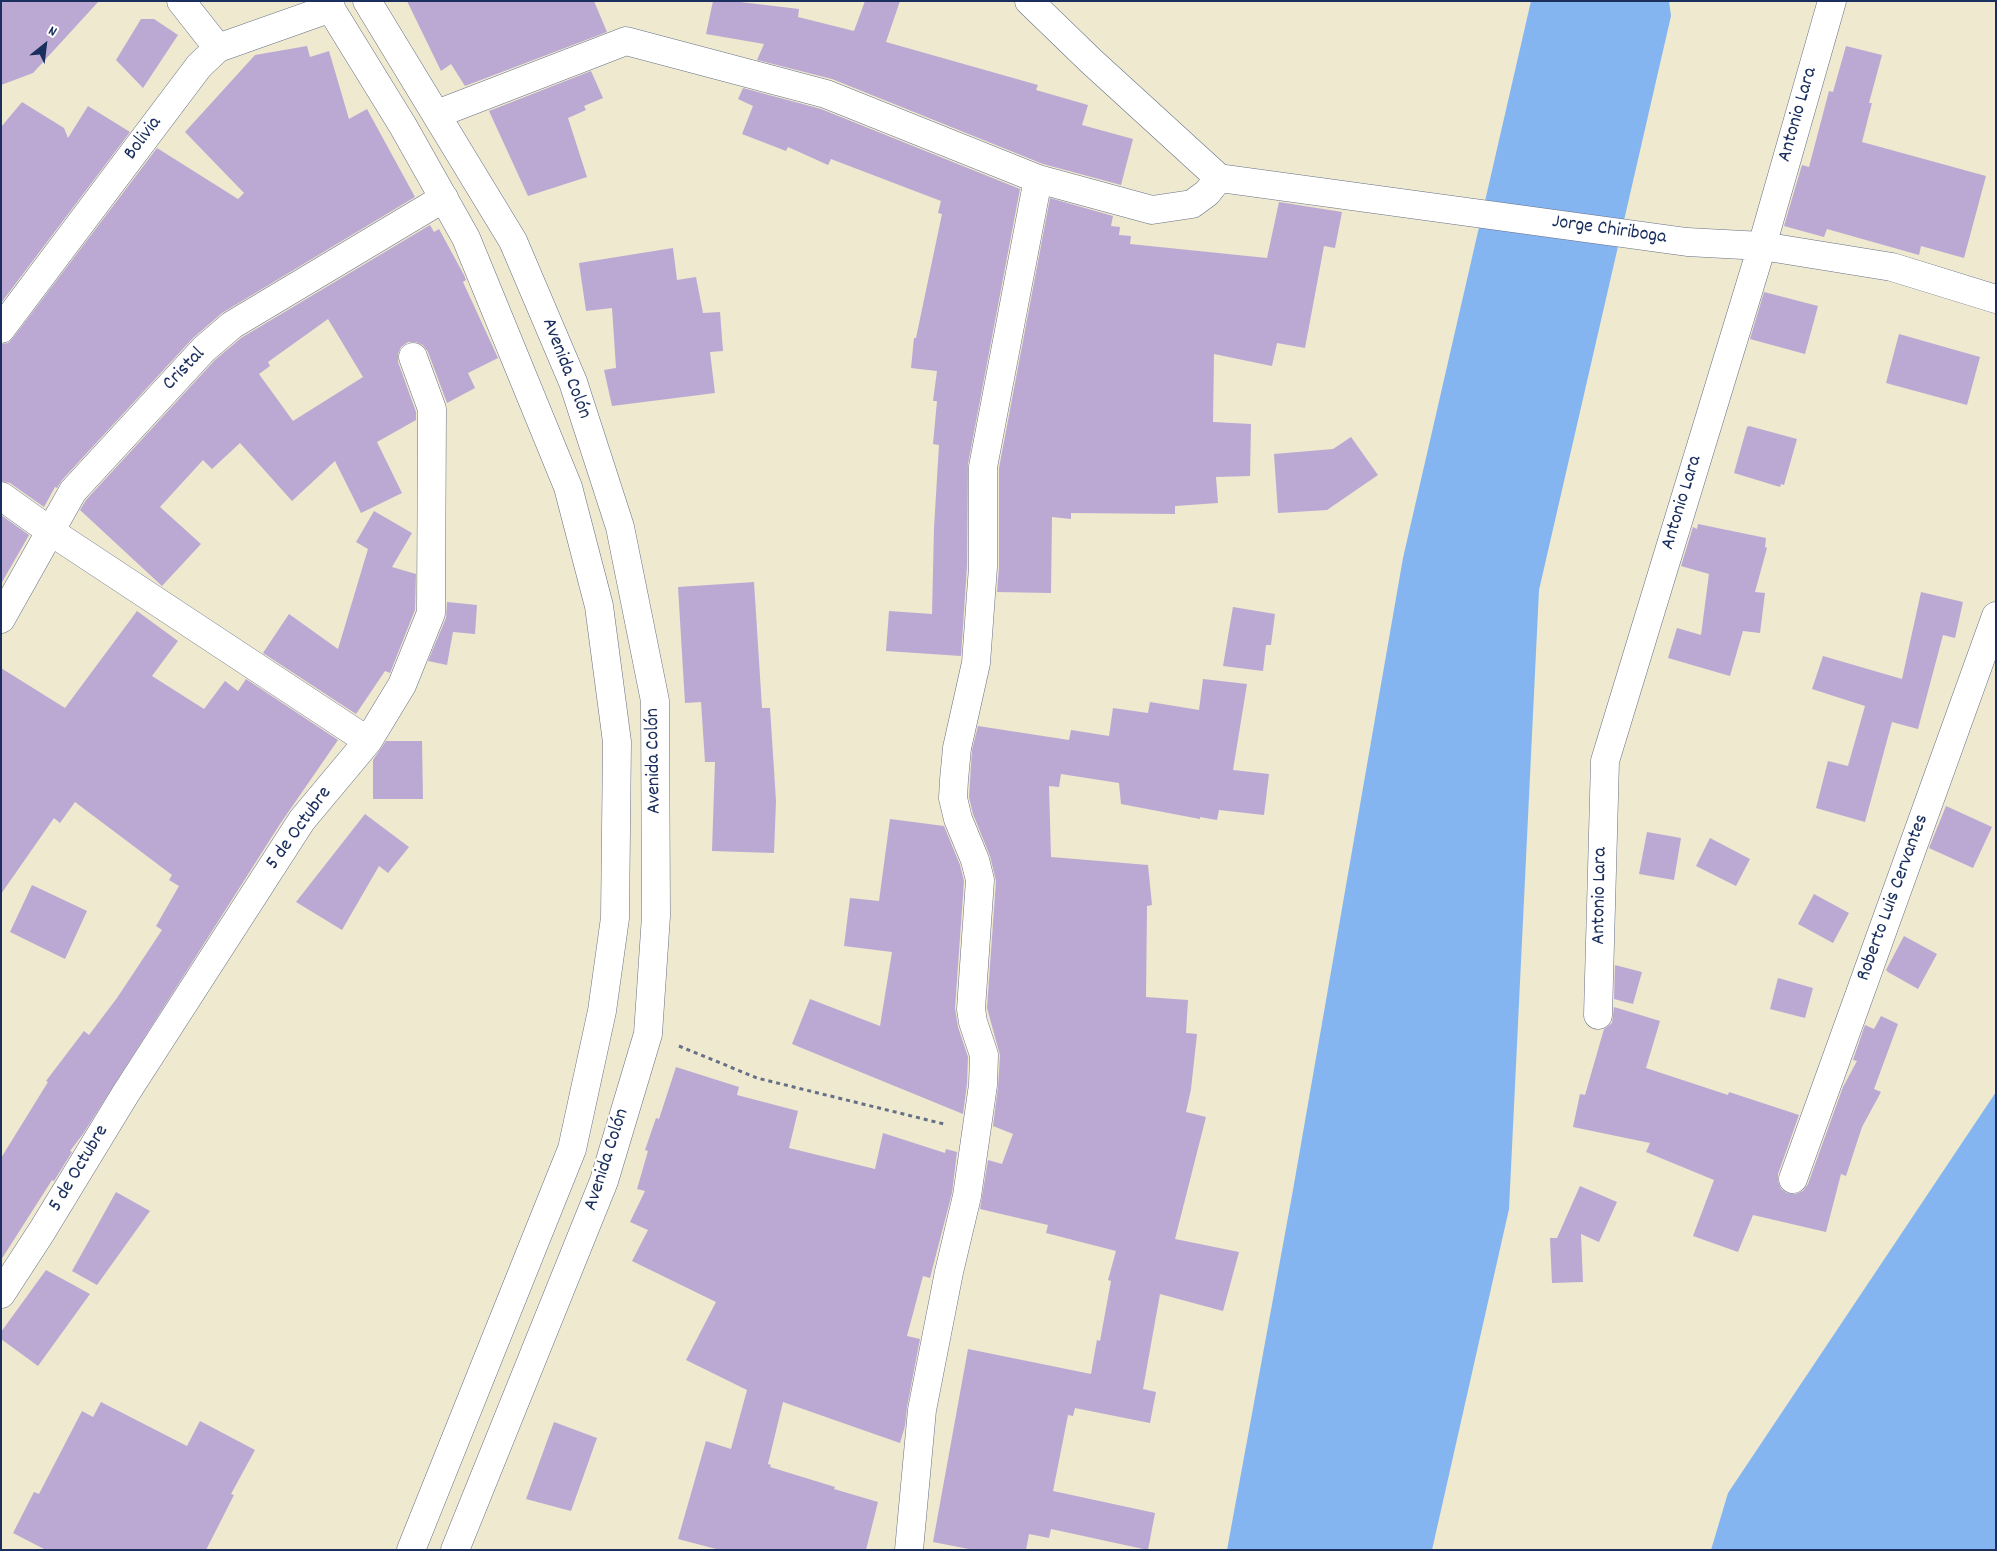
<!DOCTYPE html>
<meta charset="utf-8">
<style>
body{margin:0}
#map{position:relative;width:1997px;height:1551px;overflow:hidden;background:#eee9cf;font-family:Dekko,sans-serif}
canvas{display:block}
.frame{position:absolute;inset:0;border:2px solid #1b2f5e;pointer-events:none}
.north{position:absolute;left:20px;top:20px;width:50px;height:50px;-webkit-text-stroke:4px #fff;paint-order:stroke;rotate:29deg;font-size:14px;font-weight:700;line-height:20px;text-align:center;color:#1b2f5e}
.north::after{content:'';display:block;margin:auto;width:18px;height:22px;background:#1b2f5e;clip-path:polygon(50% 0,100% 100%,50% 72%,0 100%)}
</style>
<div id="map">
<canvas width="1997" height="1551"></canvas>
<div class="frame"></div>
<div class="north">N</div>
</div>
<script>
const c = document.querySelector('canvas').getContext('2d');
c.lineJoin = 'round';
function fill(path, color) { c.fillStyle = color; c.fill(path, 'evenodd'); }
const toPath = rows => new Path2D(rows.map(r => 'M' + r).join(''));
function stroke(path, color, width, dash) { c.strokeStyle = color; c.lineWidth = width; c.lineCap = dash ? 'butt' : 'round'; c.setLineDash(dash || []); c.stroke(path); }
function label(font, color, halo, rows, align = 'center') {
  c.font = font + ' Dekko,sans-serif'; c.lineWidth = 4.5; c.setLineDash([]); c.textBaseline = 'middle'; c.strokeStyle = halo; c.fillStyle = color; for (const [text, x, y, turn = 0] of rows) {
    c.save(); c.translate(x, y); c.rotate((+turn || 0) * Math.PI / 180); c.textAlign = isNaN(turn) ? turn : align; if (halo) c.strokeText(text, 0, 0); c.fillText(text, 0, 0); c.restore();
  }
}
fill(toPath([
 [1531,1,1669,1,1671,16,1539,590,1509,1209,1432,1550,1227,1550,1293,1190,1403,558],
 [1996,1092,1996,1550,1711,1550,1728,1493]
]), '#84b5f0');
fill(toPath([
 [1,1,99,1,33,73,1,85],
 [407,1,594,1,607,32,465,86,451,64,441,71],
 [713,1,732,1,799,9,798,17,854,31,865,1,900,1,886,42,1038,85,1036,90,1088,105,1082,125,1133,139,1121,185,1043,164,832,79,757,60,764,44,706,34],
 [141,19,154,19,178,35,143,88,116,60],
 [307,46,310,57,329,51,349,119,367,109,415,197,222,313,193,338,62,480,57,488,55,487,44,507,10,483,1,481,1,344,8,343,13,338,157,148,238,199,244,193,185,132,255,55],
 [1846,46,1882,55,1869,103,1872,103,1862,142,1986,176,1964,258,1921,246,1919,255,1827,229,1824,237,1784,226,1802,165,1809,167,1829,91,1833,92],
 [591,71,603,98,584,106,586,110,568,118,587,177,528,196,489,111],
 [743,88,821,109,1020,189,968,464,967,566,961,656,886,651,889,611,932,614,934,528,939,445,933,444,937,401,933,401,937,371,911,368,914,338,916,338,942,214,938,213,941,201,831,159,828,165,788,147,786,151,742,134,753,106,738,99],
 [22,102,64,128,68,138,88,106,130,132,1,303,1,127],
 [1050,198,1113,216,1111,226,1120,227,1119,235,1131,236,1130,244,1267,258,1279,202,1342,212,1335,248,1324,246,1305,348,1277,343,1272,366,1214,354,1213,422,1251,424,1250,476,1216,477,1218,503,1175,506,1175,514,1071,513,1071,519,1052,517,1051,593,997,592,999,567,999,468],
 [430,225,434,232,439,229,464,275,466,280,463,282,498,358,468,373,475,388,447,403,428,352,423,345,416,342,408,342,401,347,398,354,398,362,416,412,416,420,377,442,402,493,361,513,335,461,292,501,240,443,212,469,203,460,160,507,201,544,162,586,80,510,86,500,215,360,241,338],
 [328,319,363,377,293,421,259,374,270,366,268,362],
 [673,248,677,280,696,277,703,313,720,312,723,351,710,352,715,393,612,406,604,370,616,368,612,308,586,311,579,263],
 [1764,292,1818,306,1805,354,1750,339],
 [1899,334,1980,357,1967,405,1886,383],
 [1749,426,1797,439,1784,485,1781,484,1780,487,1734,473,1747,427],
 [1351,437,1378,475,1327,510,1278,513,1274,454,1333,449],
 [374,511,412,533,392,567,416,574,415,610,390,673,385,671,356,714,263,653,289,614,338,649,368,549,356,542],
 [1,515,29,535,1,584],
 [1698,524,1766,538,1765,547,1767,548,1755,592,1765,593,1760,633,1743,631,1730,676,1668,658,1677,628,1701,635,1709,574,1681,566,1693,527,1697,529],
 [754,582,762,708,770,708,776,801,774,853,712,851,715,762,705,762,701,702,685,703,678,587],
 [1921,592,1963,602,1955,638,1943,635,1918,729,1892,722,1865,822,1816,808,1828,761,1848,766,1865,706,1812,689,1823,656,1902,679],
 [447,602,477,605,475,634,453,632,447,665,428,661,446,618],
 [1233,607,1275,614,1271,645,1266,645,1263,671,1223,666],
 [137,611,178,641,152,676,204,709,225,681,238,691,246,679,338,740,280,824,83,1134,70,1151,72,1152,54,1181,52,1180,1,1260,1,1158,48,1082,46,1081,84,1031,89,1035,117,998,162,930,156,926,179,886,169,880,172,875,75,802,60,823,54,818,1,894,1,668,65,708],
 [1203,679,1247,684,1233,770,1269,774,1264,815,1219,810,1217,820,1200,817,1200,819,1121,804,1119,783,1061,774,1059,787,1049,786,1051,857,1148,865,1152,905,1147,906,1146,997,1188,1000,1186,1033,1197,1034,1191,1089,1186,1112,1206,1117,1175,1239,1239,1252,1223,1311,1160,1294,1143,1389,1156,1392,1150,1423,1075,1408,1073,1416,1068,1415,1053,1491,1155,1513,1148,1550,1051,1529,1049,1538,1029,1534,1026,1550,974,1550,933,1542,968,1349,1091,1374,1097,1340,1100,1341,1111,1281,1108,1280,1116,1251,1046,1233,1048,1225,980,1209,988,1160,1002,1164,1013,1134,993,1126,998,1087,1000,1055,987,1008,996,881,990,856,973,814,969,797,972,750,978,726,1069,740,1071,730,1109,736,1113,708,1148,713,1150,702,1199,710],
 [386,741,422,741,423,799,373,799,373,760],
 [1946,806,1992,827,1973,868,1929,848],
 [365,814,409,847,388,873,379,866,342,930,296,902],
 [890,819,944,826,960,865,964,881,955,1008,958,1027,968,1057,967,1084,963,1114,792,1044,810,999,880,1026,892,952,844,946,850,898,879,901],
 [1647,832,1681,838,1674,880,1639,874],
 [1710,838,1750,859,1736,886,1696,866],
 [32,885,87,911,65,959,10,932],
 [1814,894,1849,913,1833,943,1798,924],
 [1904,936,1937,954,1918,989,1888,972,1886,970],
 [1615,965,1642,972,1633,1004,1614,999],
 [1778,978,1813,988,1805,1018,1770,1009],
 [1614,1007,1660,1021,1646,1068,1728,1095,1729,1092,1799,1115,1778,1174,1778,1181,1781,1189,1787,1193,1795,1194,1803,1191,1808,1184,1843,1087,1857,1061,1853,1060,1865,1025,1874,1029,1881,1016,1898,1024,1874,1089,1881,1092,1862,1127,1846,1176,1841,1174,1826,1232,1753,1215,1738,1252,1693,1236,1714,1180,1646,1152,1650,1143,1573,1127,1580,1094,1585,1095,1604,1029,1612,1023],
 [676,1067,739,1087,737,1095,798,1111,789,1148,875,1169,883,1133,945,1153,946,1149,957,1152,952,1193,930,1278,923,1276,907,1336,920,1339,907,1407,905,1426,900,1443,783,1402,768,1464,771,1465,770,1467,835,1487,834,1489,878,1502,866,1550,720,1550,678,1539,706,1441,731,1449,747,1390,686,1360,716,1302,632,1261,648,1230,630,1222,645,1191,637,1189,648,1151,645,1150,656,1118,659,1119],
 [1580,1186,1617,1202,1599,1242,1581,1234,1583,1282,1552,1283,1550,1238,1557,1238],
 [116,1192,150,1211,97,1285,72,1271],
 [46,1270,90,1294,38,1366,1,1339,1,1332],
 [101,1402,187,1446,200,1421,255,1450,231,1494,234,1495,206,1550,46,1550,13,1533,34,1492,39,1494,82,1411,93,1417],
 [554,1422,597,1438,571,1511,526,1499]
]), '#bca9d3');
const minor = toPath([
 [181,1,218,48],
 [1029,1,1091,61,1219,178],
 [437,114,626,41,826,94,1038,179,1152,210,1192,204,1207,193,1219,178],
 [1219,178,1687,242,1762,246,1892,267,1996,299],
 [1,329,199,66,218,48,331,8],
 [1,496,50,531,368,741,302,820,126,1093,42,1231,1,1294],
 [1,619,73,491,204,349,232,325,444,198],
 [368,741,402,685,431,613,432,409,413,357],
 [1598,1015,1605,761,1762,246,1832,1],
 [1793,1179,1996,616],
 [909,1550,922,1410,949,1272,967,1196,983,1085,984,1055,973,1022,971,1009,980,880,975,860,958,819,953,798,954,780,957,748,976,663,983,567,983,467,1038,179]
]);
const major = toPath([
 [326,1,403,126,466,238,568,487,599,606,617,742,615,918,602,1011,572,1149,411,1550],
 [367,1,513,241,573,382,620,527,655,701,656,916,648,1034,604,1181,455,1550]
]);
stroke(minor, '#657086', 29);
stroke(major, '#657086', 29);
stroke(toPath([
 [679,1046,757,1078,944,1124]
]), '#657086', 3, [4, 4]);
stroke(minor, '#fff', 28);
stroke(major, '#fff', 28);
label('20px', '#1b2f5e', '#fff', [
 ["Antonio Lara",1799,115,-74],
 ["Bolivia",144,139,-53],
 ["Jorge Chiriboga",1609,231,8],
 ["Avenida Colón",565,369,69],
 ["Cristal",185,370,-46],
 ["Antonio Lara",1683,503,-73],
 ["Avenida Colón",655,761,-91],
 ["5 de Octubre",300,829,-54],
 ["Antonio Lara",1601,896,-89],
 ["Roberto Luis Cervantes",1894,898,-70],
 ["Avenida Colón",608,1160,-72],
 ["5 de Octubre",80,1169,-59]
]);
</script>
